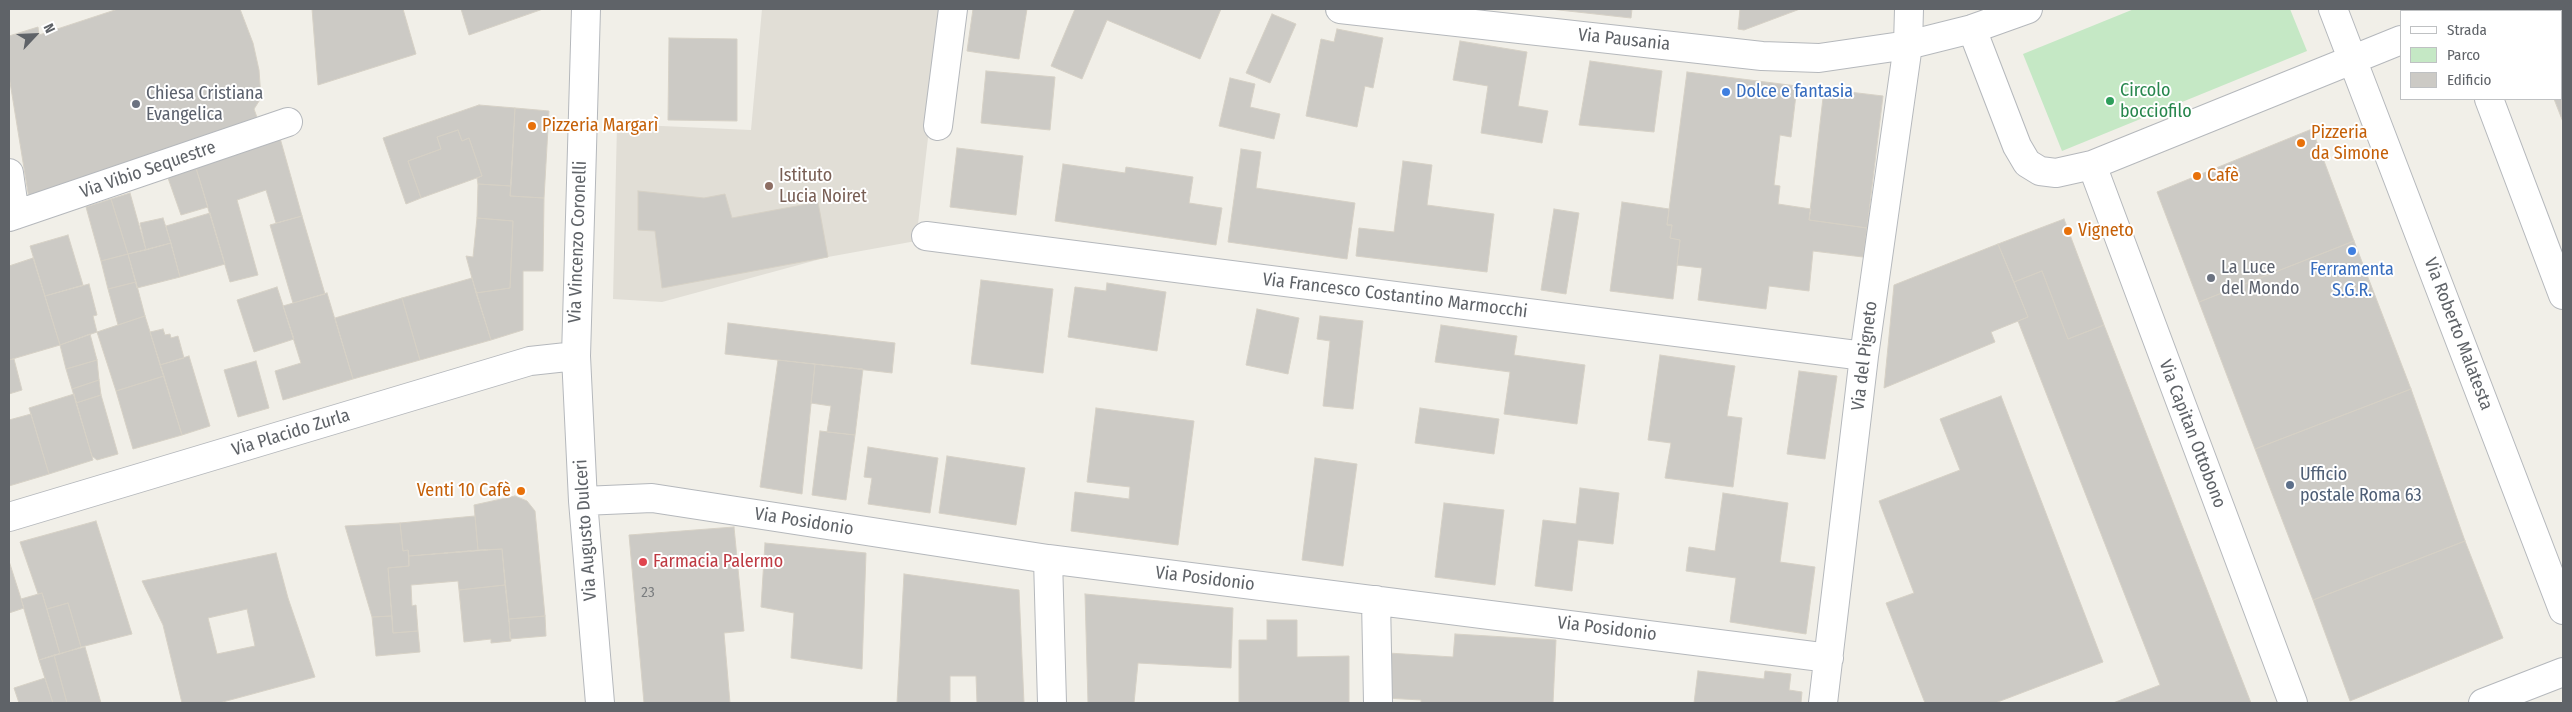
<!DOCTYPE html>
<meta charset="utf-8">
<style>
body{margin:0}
#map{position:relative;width:2572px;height:712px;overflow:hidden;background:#f1efe8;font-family:"Fira Sans Condensed",sans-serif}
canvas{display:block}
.frame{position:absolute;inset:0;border:10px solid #5f6368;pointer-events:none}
.legend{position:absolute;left:2400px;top:10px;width:162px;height:90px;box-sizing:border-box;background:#fff;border:1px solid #bfc1c3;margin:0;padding:6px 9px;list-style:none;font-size:15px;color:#5f6368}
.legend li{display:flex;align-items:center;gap:10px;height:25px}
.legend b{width:25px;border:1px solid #bfc1c3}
.north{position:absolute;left:10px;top:10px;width:50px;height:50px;-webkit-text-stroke:4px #fff;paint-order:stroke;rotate:65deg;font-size:14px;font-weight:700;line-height:20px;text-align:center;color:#5f6368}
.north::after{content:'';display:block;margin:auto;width:18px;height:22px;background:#5f6368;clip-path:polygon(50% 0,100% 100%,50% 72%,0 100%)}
</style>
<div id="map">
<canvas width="2572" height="712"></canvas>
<div class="frame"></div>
<ul class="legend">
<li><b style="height:6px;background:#fff"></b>Strada</li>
<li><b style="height:14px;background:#c5e8c5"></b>Parco</li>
<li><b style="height:14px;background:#cccac5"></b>Edificio</li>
</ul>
<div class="north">N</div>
</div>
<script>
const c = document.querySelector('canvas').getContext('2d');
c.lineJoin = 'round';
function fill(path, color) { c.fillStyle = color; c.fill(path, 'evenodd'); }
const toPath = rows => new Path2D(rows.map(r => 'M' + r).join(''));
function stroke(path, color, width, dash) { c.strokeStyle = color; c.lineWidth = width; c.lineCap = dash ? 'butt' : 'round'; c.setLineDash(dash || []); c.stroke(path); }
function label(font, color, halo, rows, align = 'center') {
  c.font = font + ' "Fira Sans Condensed",sans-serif'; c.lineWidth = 4; c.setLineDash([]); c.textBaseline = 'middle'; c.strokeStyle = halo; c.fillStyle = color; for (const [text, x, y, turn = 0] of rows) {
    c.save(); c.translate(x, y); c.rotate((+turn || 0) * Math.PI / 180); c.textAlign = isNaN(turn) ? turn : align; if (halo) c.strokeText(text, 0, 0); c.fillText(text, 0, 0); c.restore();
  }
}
fill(toPath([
 [762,9,943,9,916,241,828,257,662,302,613,299,617,124,751,130]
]), '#e1ded6');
fill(toPath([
 [2134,9,2290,9,2307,51,2062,151,2023,54]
]), '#c5e8c5');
const building = toPath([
 [118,9,240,9,253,43,259,70,261,98,254,109,259,123,30,205,9,76,9,36,38,27,39,35,118,9],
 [312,9,403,9,416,54,318,85,312,9],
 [461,9,543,9,469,35,461,9],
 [973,9,1027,9,1019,59,967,51,973,9],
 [1075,9,1221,9,1200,59,1107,20,1082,79,1051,66,1075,9],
 [1550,9,1632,9,1631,18,1550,9],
 [1740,9,1800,9,1744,30,1738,29,1740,9],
 [1272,14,1296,24,1270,83,1246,73,1272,14],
 [2563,28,2563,122,2554,99,2561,99,2561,29,2563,28],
 [1337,29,1383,38,1373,88,1365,86,1357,127,1306,116,1321,39,1334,42,1337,29],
 [669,38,737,39,737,121,668,120,669,38],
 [1460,41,1527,52,1518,106,1548,111,1542,143,1481,133,1488,86,1453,80,1460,41],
 [1590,61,1662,71,1654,132,1579,125,1590,61],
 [986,71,1055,77,1050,130,981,123,986,71],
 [1687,72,1797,86,1791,137,1780,135,1774,185,1780,186,1778,204,1811,209,1809,220,1867,228,1863,257,1813,251,1809,291,1769,286,1766,309,1698,300,1702,268,1677,265,1680,240,1670,238,1672,225,1667,225,1687,72],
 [1230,78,1255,84,1250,107,1280,114,1274,139,1219,126,1230,78],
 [1824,89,1883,96,1867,228,1809,220,1824,89],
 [479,105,515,108,511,186,478,184,477,178,482,176,469,138,462,141,458,130,437,137,441,149,408,161,421,198,406,204,383,138,479,105],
 [515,108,549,111,544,198,510,196,515,108],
 [2312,129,2354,241,2199,302,2157,192,2312,129],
 [458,130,462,141,469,138,482,176,421,198,408,161,441,149,437,137,458,130],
 [280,138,302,216,276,223,266,190,237,200,258,275,230,282,196,168,280,138],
 [957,148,1023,156,1016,215,950,207,957,148],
 [1241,149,1261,152,1256,188,1355,203,1347,259,1228,242,1241,149],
 [1403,161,1432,165,1427,205,1494,214,1487,272,1356,256,1359,228,1394,232,1403,161],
 [1063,164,1125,173,1126,167,1193,177,1189,203,1222,208,1216,245,1055,221,1063,164],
 [196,168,208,207,181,215,168,178,196,168],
 [478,184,511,186,510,196,544,198,543,271,523,271,523,330,491,340,476,293,510,288,513,221,477,218,478,184],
 [638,191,704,198,725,194,732,218,818,202,828,257,662,288,655,231,638,230,638,191],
 [130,193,146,250,128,254,111,199,130,193],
 [111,199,128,254,101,261,86,207,111,199],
 [1622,202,1669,209,1667,225,1672,225,1670,238,1680,240,1673,299,1610,291,1622,202],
 [1554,209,1579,213,1566,294,1541,290,1554,209],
 [210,213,225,264,180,277,166,226,210,213],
 [302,216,325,294,293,303,270,225,302,216],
 [163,218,171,243,146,250,140,223,163,218],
 [477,218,513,221,510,288,476,293,466,256,473,257,477,218],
 [2064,219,2104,325,2068,339,2042,271,2014,282,1998,244,2064,219],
 [68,235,83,285,45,296,30,246,68,235],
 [2354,241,2411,389,2255,449,2199,302,2354,241],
 [171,243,180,277,137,288,128,254,171,243],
 [1998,244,2028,317,1991,332,1995,342,1884,388,1894,285,1998,244],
 [128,254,136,282,108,289,101,261,128,254],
 [33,258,60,345,9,360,9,266,33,258],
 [2042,271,2068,339,2104,325,2251,703,2113,703,2160,685,2018,321,2028,317,2014,282,2042,271],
 [472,278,491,340,420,360,402,298,472,278],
 [981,280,1053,289,1043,373,971,364,981,280],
 [136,282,145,316,118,325,108,289,136,282],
 [1107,283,1166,292,1157,351,1068,337,1075,287,1106,291,1107,283],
 [89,284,97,315,93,316,97,332,60,345,45,296,89,284],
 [277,287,294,339,254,352,237,300,277,287],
 [327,293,353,379,283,400,275,371,301,363,283,306,327,293],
 [402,298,420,360,353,379,335,318,402,298],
 [1257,309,1299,318,1288,374,1246,365,1257,309],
 [145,316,164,376,116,391,97,332,145,316],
 [1320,316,1363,321,1353,409,1323,406,1330,341,1317,339,1320,316],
 [728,323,895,343,892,373,725,354,728,323],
 [1441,325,1517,336,1514,355,1585,365,1577,424,1504,414,1510,372,1435,362,1441,325],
 [163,329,165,335,170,334,171,338,178,336,184,358,160,365,150,332,163,329],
 [90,334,97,360,66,369,60,345,90,334],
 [1660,355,1735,366,1727,416,1742,418,1733,487,1665,478,1671,443,1648,440,1660,355],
 [189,356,210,426,182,435,160,365,189,356],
 [14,359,22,390,9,394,9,360,14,359],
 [97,360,99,380,72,389,66,369,97,360],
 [778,360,815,364,802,494,760,487,778,360],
 [256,361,269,408,238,417,224,370,256,361],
 [815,364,863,369,855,435,827,432,831,406,811,403,815,364],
 [1799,371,1837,376,1825,459,1787,454,1799,371],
 [164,376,182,435,133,449,116,391,164,376],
 [99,380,101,395,76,403,72,389,99,380],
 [2411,389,2465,541,2313,600,2255,449,2411,389],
 [74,394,93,460,49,474,29,408,74,394],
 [101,395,118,454,97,460,92,456,76,403,101,395],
 [2001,396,2103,662,1995,703,1925,703,1886,603,1914,593,1879,501,1960,470,1940,419,2001,396],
 [1096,408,1194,421,1178,545,1071,531,1075,492,1129,499,1130,487,1087,482,1096,408],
 [1420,408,1499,419,1494,454,1415,443,1420,408],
 [31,414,49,474,9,486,9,420,31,414],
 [820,431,855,435,846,500,812,495,820,431],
 [868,447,938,458,930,513,868,504,872,478,864,477,868,447],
 [947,456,1025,468,1016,525,939,513,947,456],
 [1315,458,1357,464,1343,566,1302,560,1315,458],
 [1580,488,1619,493,1613,544,1578,540,1572,591,1535,586,1543,520,1576,524,1580,488],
 [1723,493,1788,503,1780,562,1815,567,1806,634,1730,622,1736,578,1686,571,1689,547,1715,551,1723,493],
 [515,496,527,501,535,511,545,616,509,619,502,549,478,550,474,505,515,496],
 [1444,503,1504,510,1495,585,1435,577,1444,503],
 [475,516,478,550,409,556,408,550,403,551,400,523,475,516],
 [96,521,132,634,81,647,68,603,47,609,42,593,38,594,20,542,96,521],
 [400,523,403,551,408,550,409,566,388,568,392,616,372,617,345,526,400,523],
 [734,527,744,631,724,633,730,703,644,703,629,535,734,527],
 [2465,541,2503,638,2350,701,2313,600,2465,541],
 [765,543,866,553,862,669,791,658,794,613,761,607,765,543],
 [502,549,505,585,459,590,458,581,411,585,412,606,416,605,418,631,393,633,388,568,409,566,409,556,502,549],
 [276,553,288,598,315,677,219,703,182,703,163,625,142,581,276,553],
 [247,609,255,646,217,654,208,618,247,609],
 [9,561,24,608,9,613,9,561],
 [904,574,1019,590,1024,703,977,703,976,676,950,676,950,703,897,703,904,574],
 [505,585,511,641,491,643,491,639,464,642,459,590,505,585],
 [42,593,60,654,39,660,21,599,42,593],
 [1085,594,1233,608,1231,668,1138,663,1134,703,1088,703,1085,594],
 [68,603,81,647,60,654,47,609,68,603],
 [392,616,393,633,418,631,420,652,376,656,372,617,392,616],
 [545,616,546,636,510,639,509,619,545,616],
 [1267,620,1297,620,1297,657,1349,656,1349,703,1239,703,1239,640,1267,640,1267,620],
 [1455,634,1556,640,1553,703,1421,703,1421,700,1386,698,1388,653,1453,657,1455,634],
 [85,647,101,703,67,703,54,655,85,647],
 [54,655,67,703,53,703,39,660,54,655],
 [1698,671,1764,679,1765,671,1791,674,1789,690,1802,692,1801,703,1694,703,1698,671],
 [45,678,53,703,19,703,14,688,45,678]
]);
fill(building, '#cccac5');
stroke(building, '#d6d1c6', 1);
const minor = toPath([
 [586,9,576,356,583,501,600,703],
 [1340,9,1762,56,1819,58,1908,45,1972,29,2028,9],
 [2333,9,2563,610],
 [2473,11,2480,9],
 [1972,29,2017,146,2027,163,2040,171,2056,173,2092,165,2401,40],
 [2489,99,2563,295],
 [938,126,953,9],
 [2092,165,2293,703],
 [9,173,15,215],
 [9,217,288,122],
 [926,236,1864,356],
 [583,501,652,498,1048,559,1829,658],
 [9,517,530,361,576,356],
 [1048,559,1052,703],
 [1376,600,1378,703],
 [1823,703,1864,356,1908,45,1909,9],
 [2483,703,2563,672]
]);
stroke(minor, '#b5b8bc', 30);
stroke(minor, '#fff', 28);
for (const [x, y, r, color] of [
 [1726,92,5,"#3f7fe0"],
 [2110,101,5,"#2e9e5b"],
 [136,104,5,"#6b7280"],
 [532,126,5,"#e8710a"],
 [2301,143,5,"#e8710a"],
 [2197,176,5,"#e8710a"],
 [769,186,5,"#8d6e63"],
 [2068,231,5,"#e8710a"],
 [2352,251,5,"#3f7fe0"],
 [2211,278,5,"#6b7280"],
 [2290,485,5,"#5c6f8a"],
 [521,491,5,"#e8710a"],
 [643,562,5,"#e0444e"]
]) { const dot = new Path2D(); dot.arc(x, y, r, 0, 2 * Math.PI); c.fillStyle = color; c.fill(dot); stroke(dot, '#fff', 2); }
label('15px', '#7a7d7f', null, [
 ["23",648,593]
]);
label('18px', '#5f6368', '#fff', [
 ["Via Pausania",1624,40,6],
 ["Via Vibio Sequestre",148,170,-19],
 ["Via Vincenzo Coronelli",578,242,-88],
 ["Via Francesco Costantino Marmocchi",1395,296,7],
 ["Via Roberto Malatesta",2458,334,69],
 ["Via del Pigneto",1865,356,-83],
 ["Via Placido Zurla",291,433,-17],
 ["Via Capitan Ottobono",2192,434,69],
 ["Via Posidonio",804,522,9],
 ["Via Augusto Dulceri",586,530,-94],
 ["Via Posidonio",1205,579,7],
 ["Via Posidonio",1607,629,7]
]);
label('18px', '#27864d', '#fff', [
 ["Circolo",2120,91],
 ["bocciofilo",2120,112]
], 'left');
label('18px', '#366cbe', '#fff', [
 ["Dolce e fantasia",1736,92],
 ["Ferramenta",2352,270,"center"],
 ["S.G.R.",2352,291,"center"]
], 'left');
label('18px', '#5b616d', '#fff', [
 ["Chiesa Cristiana",146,94],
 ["Evangelica",146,115],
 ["La Luce",2221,268],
 ["del Mondo",2221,289]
], 'left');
label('18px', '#c56008', '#fff', [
 ["Pizzeria Margarì",542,126],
 ["Pizzeria",2311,133],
 ["da Simone",2311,154],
 ["Cafè",2207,176],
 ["Vigneto",2078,231],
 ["Venti 10 Cafè",511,491,"right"]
], 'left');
label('18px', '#785e54', '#fff', [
 ["Istituto",779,176],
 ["Lucia Noiret",779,197]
], 'left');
label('18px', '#4e5e75', '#fff', [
 ["Ufficio",2300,475],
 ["postale Roma 63",2300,496]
], 'left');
label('18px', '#be3a42', '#fff', [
 ["Farmacia Palermo",653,562]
], 'left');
</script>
